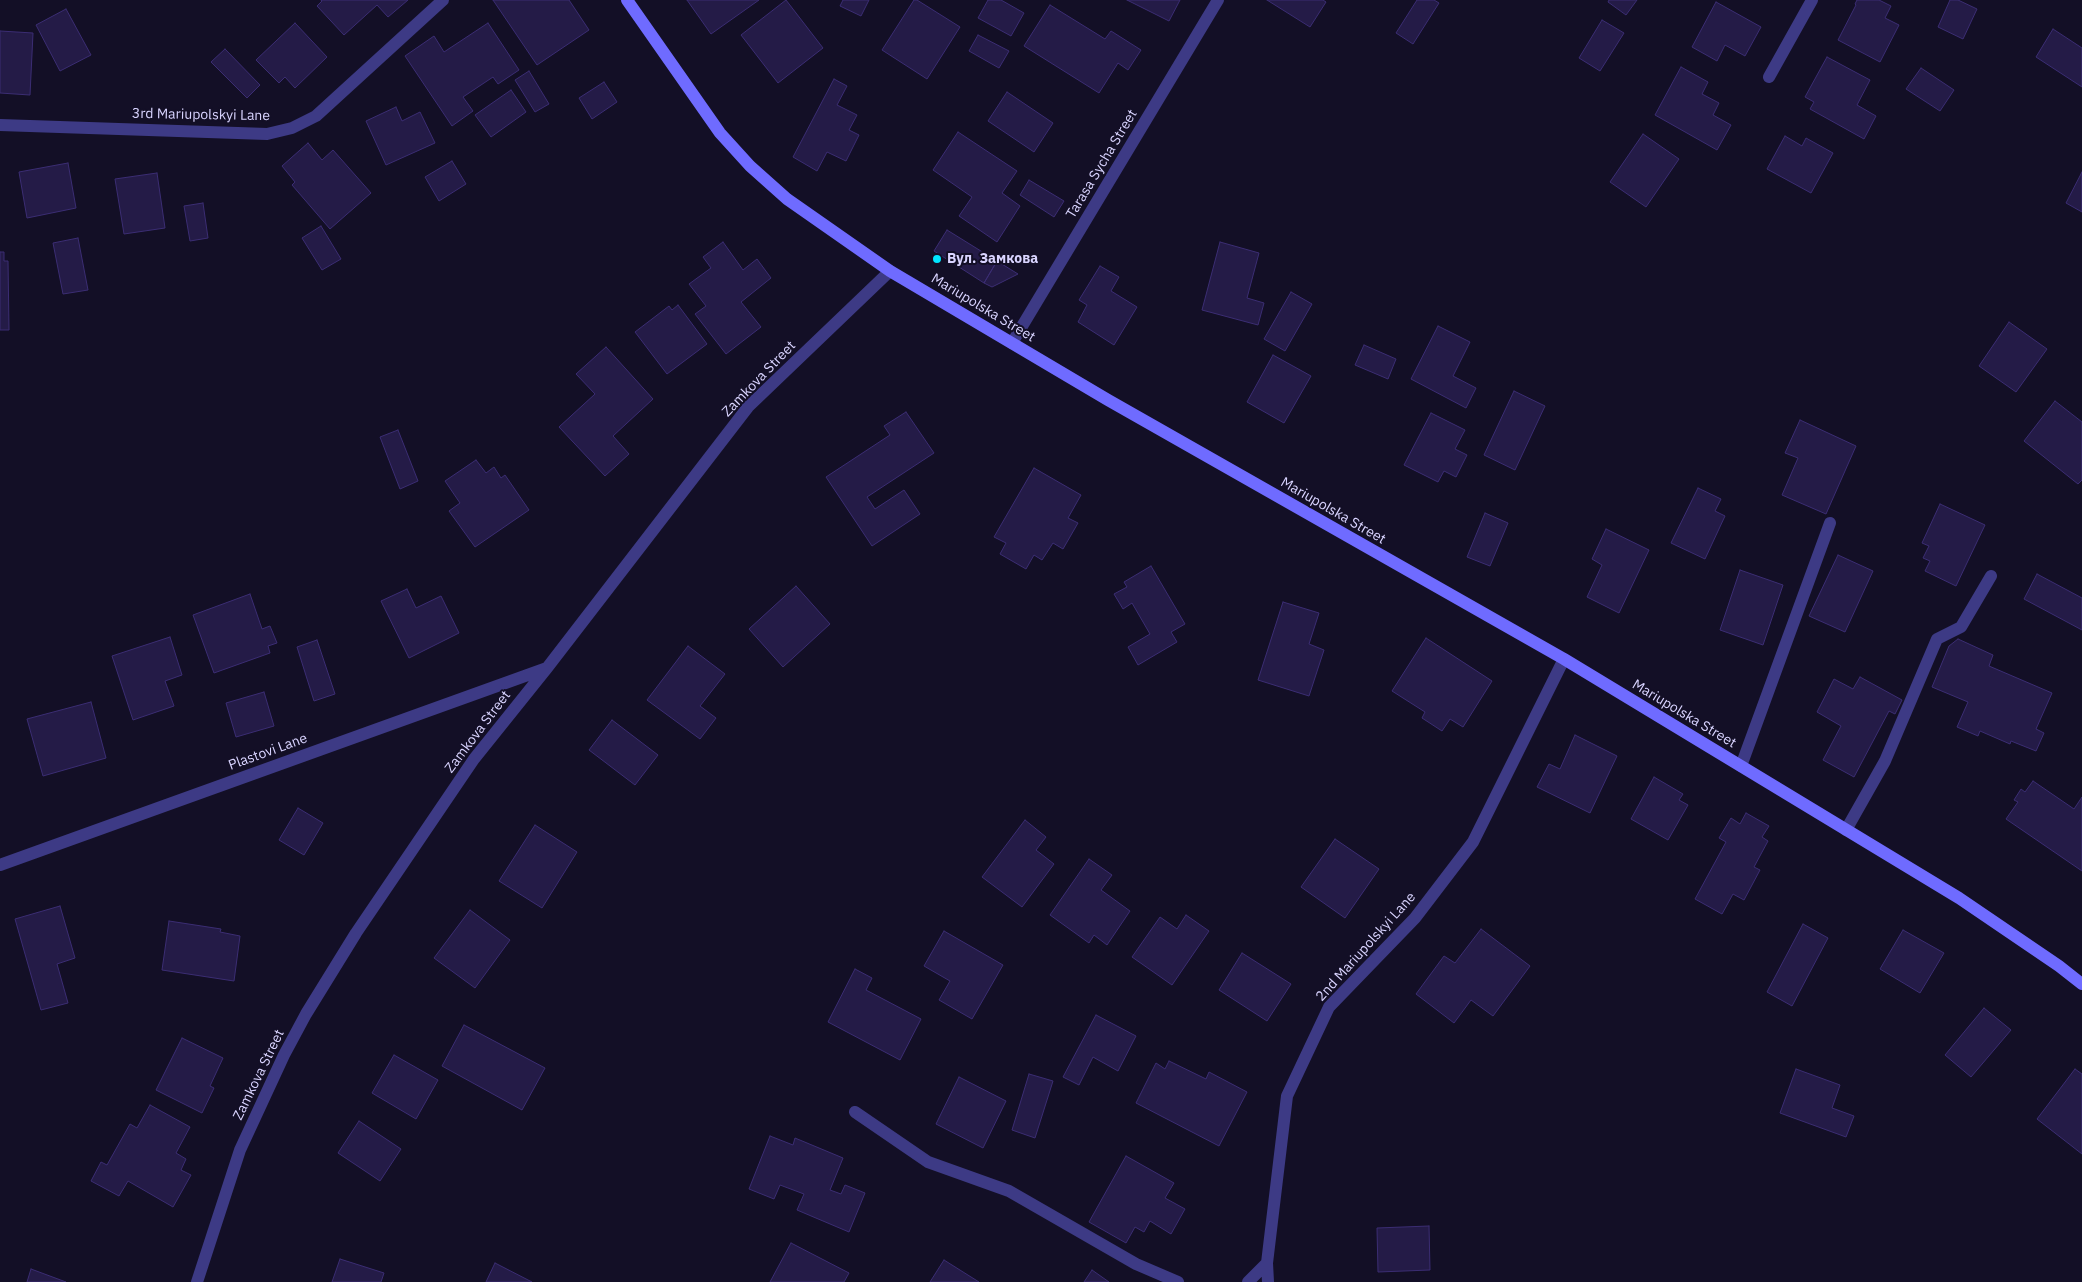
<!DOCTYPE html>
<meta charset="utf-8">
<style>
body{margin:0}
canvas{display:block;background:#130f26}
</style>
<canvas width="2082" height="1282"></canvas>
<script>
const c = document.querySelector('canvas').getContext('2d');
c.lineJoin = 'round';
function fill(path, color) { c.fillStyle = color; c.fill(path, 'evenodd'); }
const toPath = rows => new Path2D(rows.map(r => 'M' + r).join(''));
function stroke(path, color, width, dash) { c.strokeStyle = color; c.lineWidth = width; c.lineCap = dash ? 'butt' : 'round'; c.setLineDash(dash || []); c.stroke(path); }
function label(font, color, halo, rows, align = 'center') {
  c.font = font + ' "IBM Plex Sans",sans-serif'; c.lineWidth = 4; c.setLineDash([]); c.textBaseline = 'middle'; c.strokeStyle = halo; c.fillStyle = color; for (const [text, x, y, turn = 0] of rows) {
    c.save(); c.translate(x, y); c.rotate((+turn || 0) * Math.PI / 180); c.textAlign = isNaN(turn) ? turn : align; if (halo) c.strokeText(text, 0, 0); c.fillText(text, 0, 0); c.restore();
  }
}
const building = toPath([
 [321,0,408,0,388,17,377,5,344,35,317,6,322,1,321,0],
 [493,0,569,0,589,30,537,65,493,0],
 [687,0,759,0,711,34,687,0],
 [786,0,823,48,778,83,741,35,786,0],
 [843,0,869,0,861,16,840,6,843,0],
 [914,0,917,0,960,27,927,79,882,50,914,0],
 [988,0,1001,0,1024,13,1011,36,978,18,988,0],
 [1127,0,1180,0,1169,21,1127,0],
 [1267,0,1323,0,1326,2,1310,27,1267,0],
 [1417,0,1434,0,1439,3,1413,44,1396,33,1417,0],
 [1609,0,1637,0,1626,15,1608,2,1609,0],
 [1857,0,1879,0,1891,6,1885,18,1899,25,1880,62,1838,40,1856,5,1855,4,1857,0],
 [1950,0,1958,0,1977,9,1963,39,1938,27,1950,0],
 [1716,2,1761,27,1745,56,1725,45,1717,61,1692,47,1716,2],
 [1050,5,1105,39,1111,31,1141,50,1128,70,1118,63,1099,93,1024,46,1050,5],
 [66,9,91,55,60,71,36,25,66,9],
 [1602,20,1624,33,1600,71,1579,58,1602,20],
 [295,23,327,57,295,88,285,77,279,83,256,60,295,23],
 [488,23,519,70,498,84,493,77,463,97,473,111,452,126,405,56,434,36,444,52,488,23],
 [2053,29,2082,48,2082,87,2036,57,2053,29],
 [0,31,33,33,30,95,0,93,0,31],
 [978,35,1009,51,999,68,969,51,978,35],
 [225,49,260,85,247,98,211,62,225,49],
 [1827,57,1870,80,1857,105,1876,116,1864,139,1810,109,1814,102,1805,97,1827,57],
 [1681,67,1708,82,1702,94,1719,103,1713,115,1731,125,1717,150,1655,115,1681,67],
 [1921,68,1954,90,1940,111,1906,89,1921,68],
 [529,71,549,104,535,112,515,80,529,71],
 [834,79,847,86,837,105,857,115,849,130,859,135,846,161,827,152,817,171,793,157,834,79],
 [604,82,617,102,592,119,579,98,604,82],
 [511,90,526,112,491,137,475,115,511,90],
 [1007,92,1053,123,1034,152,988,121,1007,92],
 [396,107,402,121,420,112,435,143,386,165,366,121,396,107],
 [958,132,1017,171,1002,193,1020,206,997,242,959,216,972,197,933,170,958,132],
 [1643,134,1679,159,1646,207,1610,182,1643,134],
 [1785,136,1802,146,1806,138,1833,153,1811,193,1767,169,1785,136],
 [308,143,322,160,333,150,371,193,330,229,292,185,295,182,282,166,308,143],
 [452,161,466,184,439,201,425,177,452,161],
 [68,163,76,208,27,218,19,172,68,163],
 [2082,172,2082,212,2066,203,2082,172],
 [157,173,165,228,124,234,115,179,157,173],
 [1029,180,1064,201,1054,217,1020,195,1029,180],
 [203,203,208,238,190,241,184,206,203,203],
 [321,226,341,259,322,270,302,238,321,226],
 [947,230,997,261,984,283,934,251,947,230],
 [78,238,88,290,63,294,53,243,78,238],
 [723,242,743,270,757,259,771,278,741,302,761,327,726,354,695,314,706,306,689,284,711,268,703,257,723,242],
 [1220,242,1259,253,1247,298,1264,303,1258,325,1202,310,1220,242],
 [0,252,4,252,4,261,8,261,9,330,0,330,0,252],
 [997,261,1018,274,992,287,984,283,997,261],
 [1100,266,1119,277,1111,291,1137,307,1114,345,1078,322,1087,305,1079,300,1100,266],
 [1291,292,1312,304,1285,351,1264,339,1291,292],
 [678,305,707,344,667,374,635,332,669,306,672,310,678,305],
 [2009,322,2047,349,2016,392,1979,366,2009,322],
 [1438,326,1470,342,1453,376,1476,388,1466,408,1411,379,1438,326],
 [1364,345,1396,359,1388,379,1355,365,1364,345],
 [606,347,653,399,613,436,629,454,605,476,559,427,595,394,576,374,606,347],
 [1273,355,1311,376,1284,423,1247,402,1273,355],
 [1514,391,1545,406,1515,470,1484,455,1514,391],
 [2055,401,2082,422,2082,480,2078,484,2024,441,2055,401],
 [906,412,934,453,867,497,875,509,904,490,920,514,872,546,826,477,890,435,884,426,906,412],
 [1431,413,1465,430,1455,449,1467,455,1456,477,1444,471,1438,482,1404,465,1431,413],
 [1800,420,1856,446,1826,514,1782,495,1798,458,1785,453,1800,420],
 [398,430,418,481,400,489,380,437,398,430],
 [476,460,486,473,494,467,501,478,505,475,529,510,475,547,449,511,460,503,445,481,476,460],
 [1034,468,1081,495,1068,518,1078,523,1063,549,1053,543,1042,560,1034,555,1026,569,1000,554,1006,543,994,537,1034,468],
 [1698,488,1721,499,1715,511,1725,516,1705,559,1671,543,1698,488],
 [1940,504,1985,525,1956,586,1925,571,1930,561,1923,558,1929,546,1922,543,1940,504],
 [1485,513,1508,523,1490,566,1467,557,1485,513],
 [1606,529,1649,550,1619,613,1587,597,1602,565,1592,559,1606,529],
 [1838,555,1873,571,1845,632,1809,616,1838,555],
 [1151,566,1185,624,1171,632,1177,642,1138,665,1128,647,1150,634,1132,603,1123,609,1114,594,1127,587,1124,582,1151,566],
 [1740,570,1783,585,1763,645,1720,630,1740,570],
 [2037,574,2082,598,2082,630,2024,599,2037,574],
 [796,586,830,624,783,667,749,629,796,586],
 [407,589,416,608,441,596,459,633,409,658,381,601,407,589],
 [250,594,262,629,270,626,277,643,268,646,270,653,214,673,193,615,250,594],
 [1283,602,1319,613,1309,644,1324,650,1309,696,1258,680,1283,602],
 [170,637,182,675,165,681,174,706,133,720,112,656,170,637],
 [1426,638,1492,681,1463,727,1450,719,1442,731,1422,718,1425,712,1392,691,1426,638],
 [1958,639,1993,655,1989,666,2052,693,2036,729,2044,733,2036,751,2011,741,2010,744,1980,731,1978,736,1957,727,1968,702,1932,687,1949,646,1958,639],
 [317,640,335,694,314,701,297,647,317,640],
 [688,646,725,674,700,706,716,718,700,739,647,700,688,646],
 [1860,677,1902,700,1895,714,1889,711,1854,777,1823,760,1841,726,1817,712,1834,679,1853,689,1860,677],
 [264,692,274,726,236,737,226,703,264,692],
 [91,702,106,758,43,776,27,719,91,702],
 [612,720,658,755,635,785,589,750,612,720],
 [1575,735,1617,756,1590,813,1537,787,1549,764,1560,769,1575,735],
 [1654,777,1683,794,1679,800,1688,805,1668,840,1631,819,1654,777],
 [2033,781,2074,809,2082,797,2082,871,2006,819,2018,802,2014,800,2021,789,2025,792,2033,781],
 [298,808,323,823,304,855,279,840,298,808],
 [1746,813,1769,826,1762,837,1768,841,1754,867,1760,870,1744,900,1733,894,1722,914,1695,899,1726,842,1719,838,1731,818,1740,824,1746,813],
 [1025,820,1046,837,1036,850,1054,864,1022,907,982,877,1025,820],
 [535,825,577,852,542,908,499,881,535,825],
 [1335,839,1379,869,1345,918,1301,887,1335,839],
 [1089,859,1112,875,1101,890,1130,911,1107,945,1094,935,1089,943,1050,915,1089,859],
 [60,906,75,958,57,964,68,1003,41,1010,15,919,60,906],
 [470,910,510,940,475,988,434,958,470,910],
 [1186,915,1209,931,1172,985,1132,957,1160,917,1177,929,1186,915],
 [169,921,221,929,220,932,240,936,234,981,162,970,169,921],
 [1803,924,1828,938,1792,1006,1767,992,1803,924],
 [1481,929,1530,966,1493,1016,1471,1000,1454,1023,1416,994,1444,956,1455,963,1481,929],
 [1903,930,1944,953,1920,993,1880,969,1903,930],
 [944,931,1003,965,972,1019,939,1000,950,981,924,966,944,931],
 [1242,953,1291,984,1267,1021,1219,990,1242,953],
 [855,969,872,978,866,990,921,1019,900,1060,828,1022,855,969],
 [1984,1008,2011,1030,1971,1077,1945,1055,1984,1008],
 [1096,1015,1136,1036,1118,1071,1093,1057,1079,1085,1063,1077,1096,1015],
 [464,1025,545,1068,522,1110,442,1066,464,1025],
 [182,1038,223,1058,210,1086,214,1088,202,1113,156,1090,182,1038],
 [394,1055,438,1080,416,1119,372,1093,394,1055],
 [1169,1061,1206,1079,1209,1072,1247,1092,1219,1146,1136,1103,1156,1063,1165,1069,1169,1061],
 [1796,1069,1840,1085,1832,1108,1854,1116,1846,1137,1780,1113,1796,1069],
 [2075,1069,2082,1074,2082,1154,2037,1119,2075,1069],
 [1029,1074,1053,1081,1035,1138,1012,1130,1029,1074],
 [959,1077,1006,1101,983,1148,936,1124,959,1077],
 [150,1105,190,1127,176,1153,186,1159,181,1170,191,1175,173,1207,128,1181,119,1196,91,1181,101,1162,107,1165,130,1124,137,1128,150,1105],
 [359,1121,401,1149,380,1181,338,1153,359,1121],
 [770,1136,793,1145,795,1138,843,1158,830,1190,841,1194,845,1185,865,1193,849,1232,797,1210,804,1194,780,1185,774,1199,749,1189,770,1136],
 [1126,1156,1174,1183,1165,1198,1185,1209,1171,1234,1150,1221,1144,1232,1135,1227,1126,1243,1089,1222,1126,1156],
 [1429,1226,1430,1270,1378,1272,1377,1228,1429,1226],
 [791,1243,849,1273,844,1282,770,1282,791,1243],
 [340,1259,384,1273,381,1282,332,1282,340,1259],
 [944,1260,979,1282,930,1282,944,1260],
 [495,1263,532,1282,486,1282,495,1263],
 [31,1269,66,1282,27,1282,31,1269],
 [1092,1270,1109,1282,1084,1282,1092,1270]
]);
fill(building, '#241b47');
stroke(building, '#3b2d73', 1);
stroke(toPath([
 [1769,77,1812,0],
 [1741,766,1830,523],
 [1846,830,1885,761,1937,639,1961,627,1991,576],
 [855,1112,928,1162,1009,1191,1136,1264,1178,1282]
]), '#3d3a85', 12);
stroke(toPath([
 [0,125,267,134,292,128,316,116,443,0],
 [1012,343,1218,0],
 [0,865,547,668],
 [197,1282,240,1150,284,1055,306,1014,356,933,474,759,547,668,748,407,890,271],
 [1248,1282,1267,1263],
 [1268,1282,1267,1263,1287,1096,1329,1007,1415,918,1473,842,1564,659]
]), '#3d3a85', 12);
stroke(toPath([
 [627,0,720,133,750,166,787,199,890,271,1108,400,1564,659,1959,898,2059,966,2082,984]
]), '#6f6bff', 12);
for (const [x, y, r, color] of [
 [937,259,5,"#00e5ff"]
]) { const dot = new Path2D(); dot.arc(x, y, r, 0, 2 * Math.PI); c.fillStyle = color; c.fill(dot); stroke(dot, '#130f26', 2); }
label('14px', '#d9d4ff', '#130f26', [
 ["3rd Mariupolskyi Lane",201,115,1],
 ["Tarasa Sycha Street",1102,164,-59],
 ["Mariupolska Street",983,308,31],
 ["Zamkova Street",759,379,-46],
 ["Mariupolska Street",1333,511,30],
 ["Mariupolska Street",1684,714,31],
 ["Zamkova Street",478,732,-53],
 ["Plastovi Lane",268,752,-20],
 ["2nd Mariupolskyi Lane",1366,947,-48],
 ["Zamkova Street",259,1075,-64]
]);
label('bold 14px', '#d9d4ff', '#130f26', [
 ["Вул. Замкова",947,259]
], 'left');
</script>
